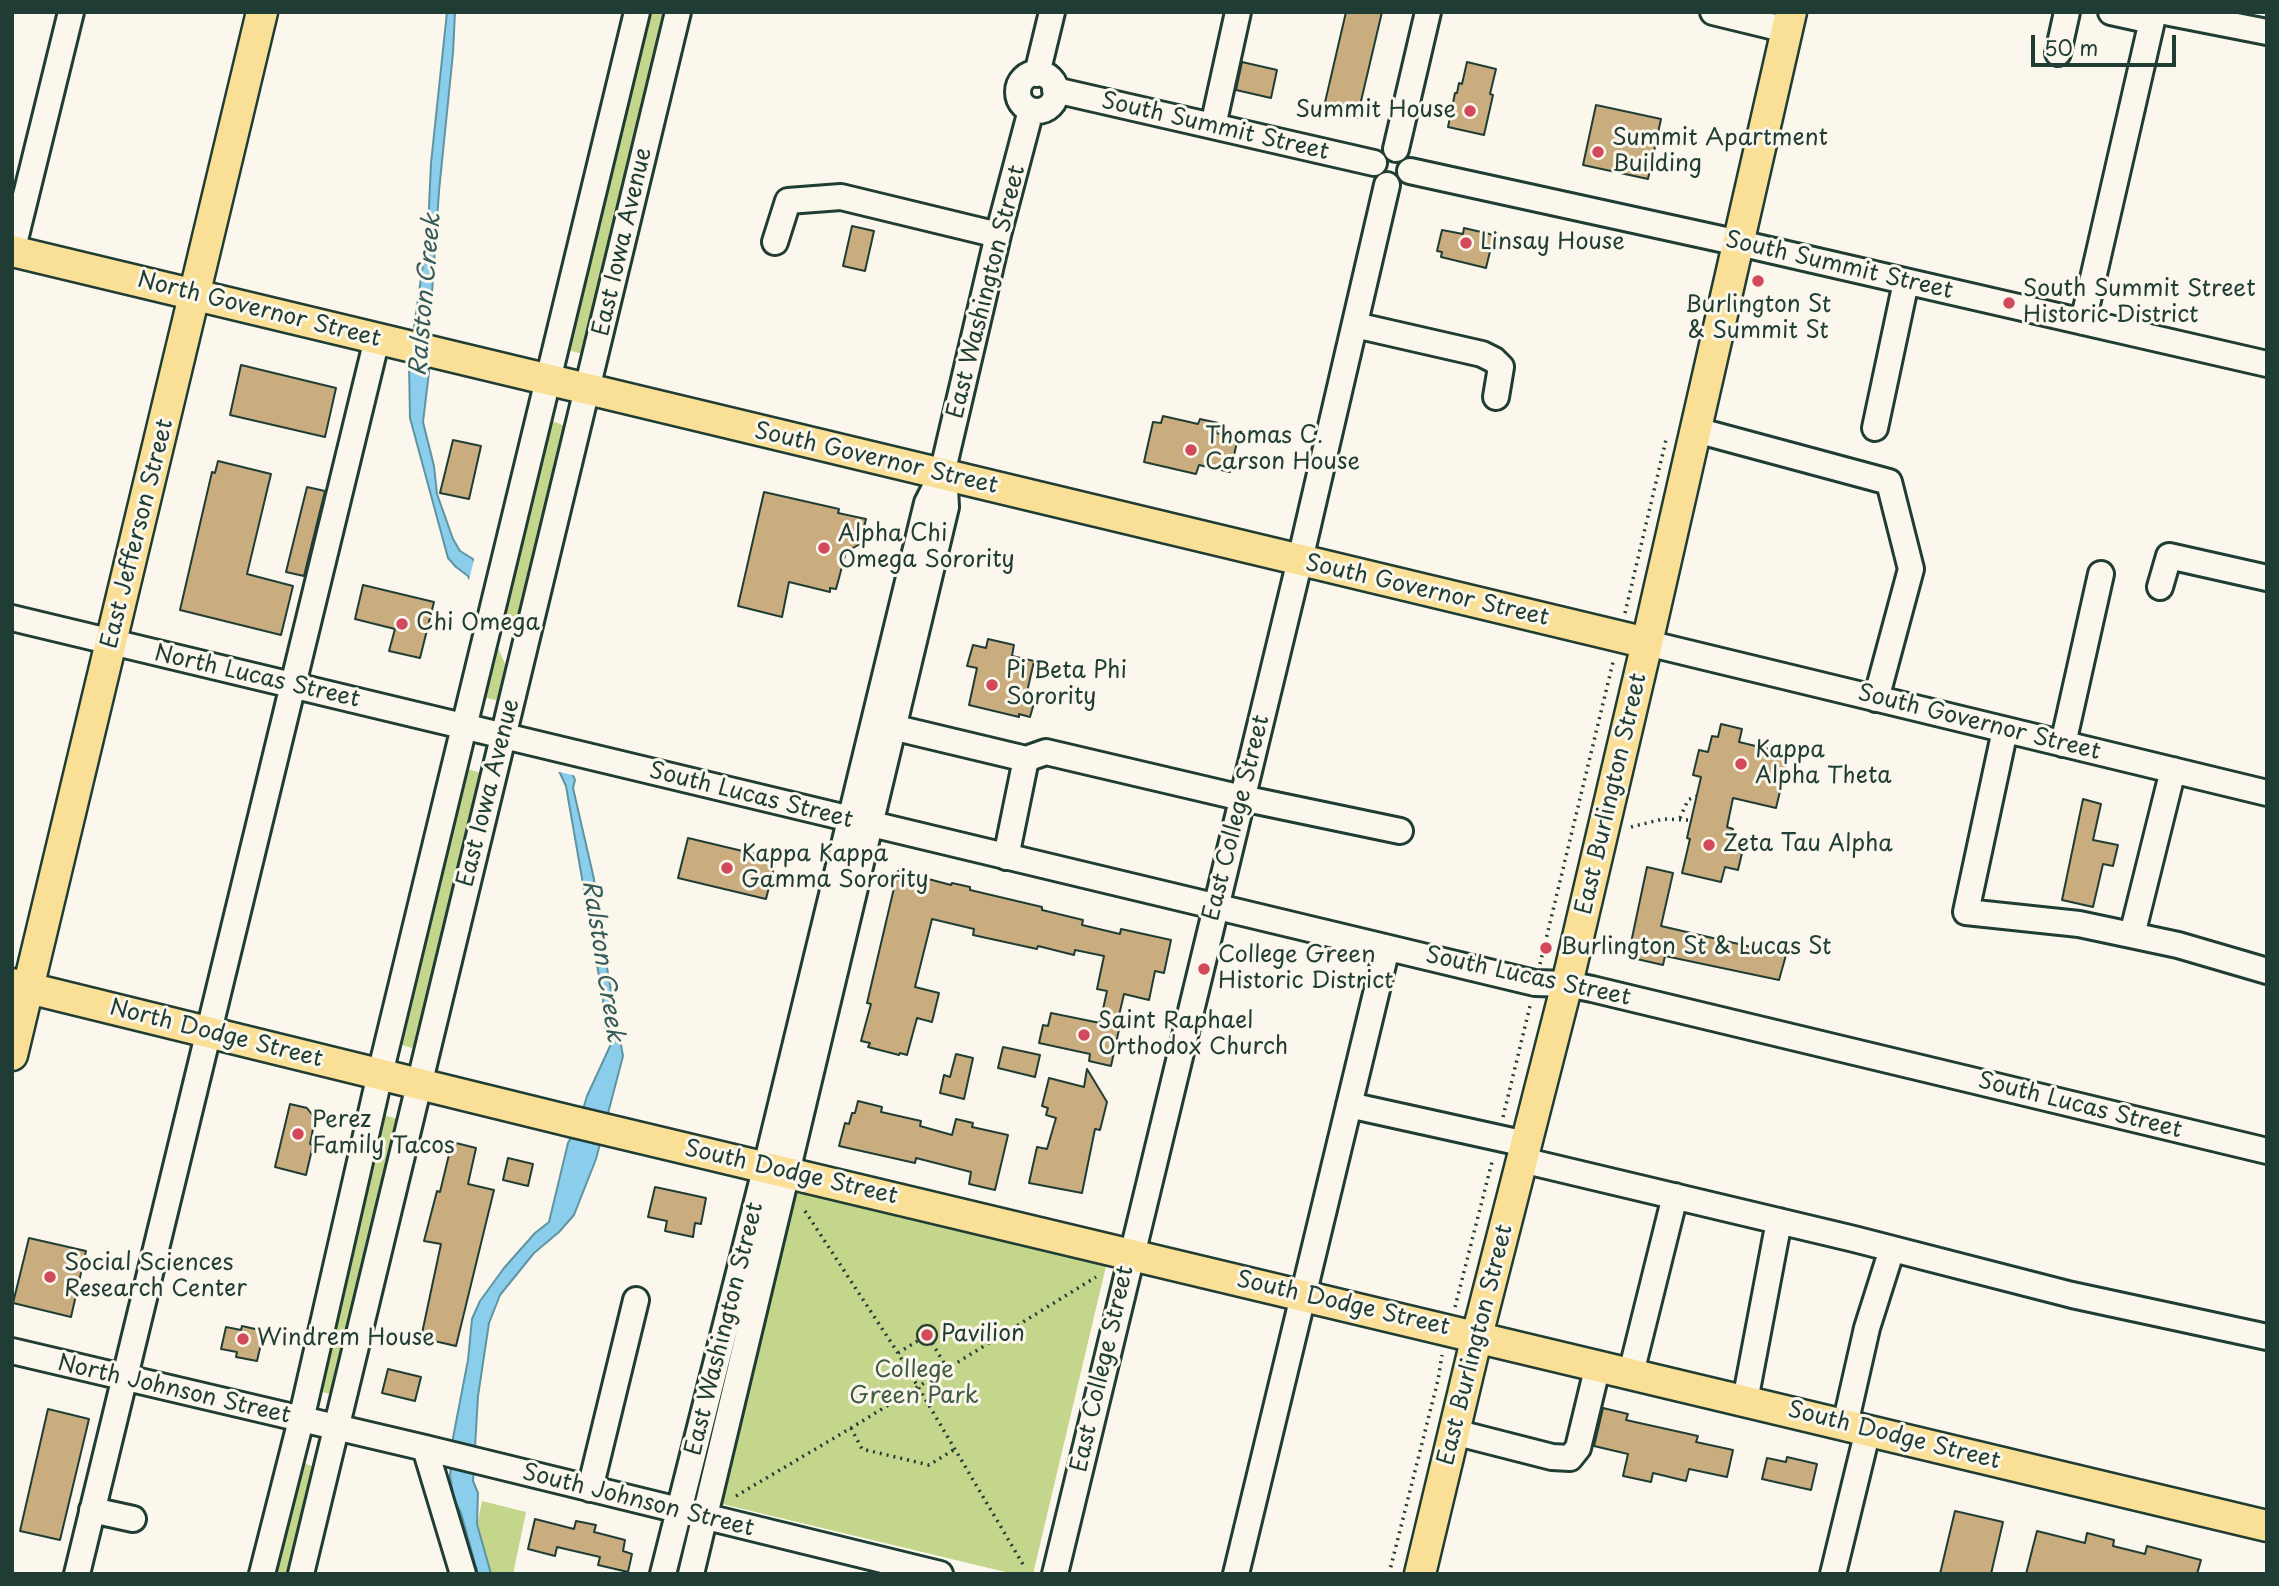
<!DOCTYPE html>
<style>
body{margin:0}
#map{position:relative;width:2279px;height:1586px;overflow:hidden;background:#fbf7ec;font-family:"Playpen Sans",sans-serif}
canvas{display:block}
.frame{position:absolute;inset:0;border:14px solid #1f3d34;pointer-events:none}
.scale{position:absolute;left:2031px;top:35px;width:145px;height:32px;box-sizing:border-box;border:4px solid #1f3d34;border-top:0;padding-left:9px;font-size:21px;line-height:24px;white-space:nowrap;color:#1f3d34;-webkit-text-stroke:5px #fbf7ec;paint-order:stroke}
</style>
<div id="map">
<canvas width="2279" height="1586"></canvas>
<div class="frame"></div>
<div class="scale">50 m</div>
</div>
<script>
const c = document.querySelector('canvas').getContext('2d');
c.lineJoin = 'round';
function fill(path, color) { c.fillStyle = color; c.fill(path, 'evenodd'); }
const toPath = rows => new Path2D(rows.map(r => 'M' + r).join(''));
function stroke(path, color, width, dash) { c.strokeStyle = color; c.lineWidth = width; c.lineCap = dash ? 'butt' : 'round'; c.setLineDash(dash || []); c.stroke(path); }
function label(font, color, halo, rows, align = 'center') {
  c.font = font + ' "Playpen Sans",sans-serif'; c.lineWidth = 6; c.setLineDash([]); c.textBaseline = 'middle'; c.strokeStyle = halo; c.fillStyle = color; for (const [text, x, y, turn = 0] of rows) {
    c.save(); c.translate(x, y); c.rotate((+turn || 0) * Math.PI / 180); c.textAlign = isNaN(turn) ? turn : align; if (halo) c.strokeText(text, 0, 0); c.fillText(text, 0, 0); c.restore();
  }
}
fill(toPath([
 [645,12,669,12,583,354,567,350],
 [552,421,568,427,502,700,499,701,483,697,545,426],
 [468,769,484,774,418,1048,415,1049,399,1044,465,771],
 [384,1115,400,1120,334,1393,330,1394,315,1390,377,1119],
 [797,1188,1107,1262,1033,1574,1014,1574,722,1504],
 [300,1462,315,1467,292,1574,268,1574],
 [482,1501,526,1512,513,1574,467,1574]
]), '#c4d68b');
const water = toPath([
 [447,12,455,12,453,53,439,191,432,293,427,323,429,372,423,422,434,466,437,494,453,539,460,551,473,559,575,780,573,788,594,879,599,924,623,1056,596,1159,574,1215,559,1232,534,1253,500,1295,489,1323,478,1396,473,1481,478,1493,477,1524,491,1574,478,1574,461,1513,454,1500,450,1476,453,1438,468,1360,472,1319,480,1301,504,1268,535,1233,549,1222,568,1143,578,1126,587,1096,611,1044,605,1030,603,999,566,786,468,576,456,567,448,558,410,418,409,364,428,228,431,163,447,12]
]);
fill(water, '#8aceeb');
stroke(water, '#5f94a2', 2);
fill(toPath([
 [475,556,476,558,577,776,555,771,468,584]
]), '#fbf7ec');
const building = toPath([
 [1346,12,1382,12,1357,118,1323,111,1346,12],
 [1242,62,1277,70,1271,98,1236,90,1242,62],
 [1467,62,1496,69,1490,94,1493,95,1484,135,1448,127,1455,93,1457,93,1459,83,1462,84,1467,62],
 [1596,105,1661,119,1648,179,1583,165,1596,105],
 [852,226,874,231,865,271,843,266,852,226],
 [1464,228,1494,235,1486,268,1441,257,1442,252,1437,251,1442,230,1463,234,1464,228],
 [241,365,336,388,325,437,230,415,241,365],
 [1163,416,1198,424,1200,419,1218,423,1216,433,1238,438,1230,472,1199,465,1196,474,1144,462,1153,422,1161,423,1163,416],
 [453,440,481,446,469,499,440,493,453,440],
 [218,461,271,474,247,574,293,586,281,635,180,610,212,472,215,473,218,461],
 [307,487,325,491,304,576,286,572,307,487],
 [764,492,839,509,838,513,866,519,860,544,846,552,836,589,830,588,830,592,789,582,782,617,738,606,764,492],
 [363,585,434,602,420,658,389,651,395,629,355,619,363,585],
 [988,639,1014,645,1012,656,1034,661,1025,701,1034,703,1030,717,1019,714,1019,717,969,705,977,668,967,666,973,645,986,648,988,639],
 [1721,724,1742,729,1739,742,1789,754,1776,808,1733,798,1727,827,1733,829,1728,849,1742,853,1738,870,1725,867,1721,882,1682,873,1690,839,1687,838,1701,777,1693,775,1699,750,1708,752,1712,736,1718,737,1721,724],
 [2083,799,2101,804,2093,840,2118,845,2113,866,2103,864,2093,907,2062,900,2083,799],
 [688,838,776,859,766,899,678,878,688,838],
 [1647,867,1673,873,1661,926,1786,955,1779,980,1665,956,1663,965,1628,957,1647,867],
 [898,871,951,885,952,883,970,887,970,890,1042,907,1042,910,1083,920,1082,925,1120,934,1121,929,1171,940,1164,973,1155,971,1149,1000,1124,994,1117,1024,1120,1025,1111,1066,1089,1061,1090,1054,1039,1043,1043,1025,1048,1026,1051,1013,1100,1023,1107,991,1097,989,1104,956,1075,950,1074,955,1038,946,1037,949,973,935,974,929,932,919,915,987,939,993,932,1022,917,1018,907,1055,900,1053,899,1055,868,1047,870,1043,861,1041,871,1004,867,1003,898,871],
 [1003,1047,1040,1055,1035,1077,998,1068,1003,1047],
 [956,1054,973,1058,964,1099,940,1093,944,1075,950,1077,956,1054],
 [1087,1069,1107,1102,1100,1130,1095,1129,1082,1193,1029,1183,1037,1147,1047,1149,1056,1118,1046,1115,1048,1108,1042,1106,1049,1078,1084,1087,1087,1069],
 [858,1101,882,1107,881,1112,921,1121,920,1126,952,1135,956,1119,973,1123,972,1127,1008,1135,995,1190,969,1184,971,1172,916,1158,915,1163,839,1146,845,1123,849,1124,852,1113,855,1113,858,1101],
 [290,1104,307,1108,314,1117,314,1124,310,1144,313,1145,306,1175,275,1167,290,1104],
 [452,1142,476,1148,468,1184,494,1190,456,1346,421,1338,441,1244,424,1241,437,1191,440,1192,452,1142],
 [508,1158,533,1164,528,1186,503,1180,508,1158],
 [655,1187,706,1198,701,1224,695,1223,693,1237,665,1231,667,1221,648,1217,655,1187],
 [29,1238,86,1251,71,1317,13,1303,29,1238],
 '917 1335a10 10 0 1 1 20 0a10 10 0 1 1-20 0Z',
 [242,1326,264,1331,257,1361,236,1357,237,1352,221,1349,226,1327,241,1330,242,1326],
 [388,1369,421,1377,415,1401,382,1393,388,1369],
 [1603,1408,1628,1414,1626,1420,1698,1436,1696,1442,1733,1450,1727,1477,1689,1469,1686,1481,1653,1473,1651,1482,1623,1476,1628,1454,1594,1446,1603,1408],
 [48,1409,89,1419,60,1540,20,1531,48,1409],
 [1787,1457,1817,1464,1811,1490,1762,1479,1767,1458,1786,1462,1787,1457],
 [1955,1511,2003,1522,1991,1574,1940,1574,1955,1511],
 [535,1519,574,1529,576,1521,596,1525,594,1532,625,1540,623,1551,632,1554,628,1572,598,1565,600,1557,557,1547,555,1556,528,1549,535,1519],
 [2037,1531,2085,1543,2087,1533,2114,1540,2113,1546,2145,1554,2147,1546,2201,1560,2197,1574,2026,1574,2037,1531]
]);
fill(building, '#c9ad7f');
stroke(building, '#1f3d34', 2);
const minor = toPath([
 [1713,12,1787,30],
 [2111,12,2152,21],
 [2165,12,2267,32],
 [2058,53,2067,12],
 '1018 92a19 19 0 1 1 38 0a19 19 0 1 1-38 0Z',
 [1037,74,1052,12],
 [1055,90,1374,163],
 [1213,126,1238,12],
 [1396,149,1428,12],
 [1410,171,1739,243,2267,364],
 [775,242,788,201,841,197,998,235],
 [12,252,71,12],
 [2083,322,2154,12],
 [1355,325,1482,354,1494,360,1501,367,1496,397],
 [1875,428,1906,282],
 [1696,430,1889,482,1911,569,1876,699],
 [2160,587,2169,556,2267,578],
 [12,618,1535,983,1567,984,1592,989,2267,1151],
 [1647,643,2267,793],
 [892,727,1026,759,1006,857],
 [2005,730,1966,912,2079,924,2178,945,2267,971],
 [2063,744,2101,574],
 [1026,759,1046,752,1242,798,1400,831],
 [2132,935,2173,770],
 [1349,1105,1526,1144],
 [1522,1160,1854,1239,2072,1295,2267,1337],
 [12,1351,425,1448,940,1574],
 [1631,1373,1675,1196],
 [1745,1401,1779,1221],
 [1845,1425,1867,1328,1892,1249],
 [1454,1432,1552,1457,1570,1458,1578,1448,1598,1365],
 [425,1448,463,1574],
 [590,1489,636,1300],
 [92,1510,133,1519],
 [77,1574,377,339],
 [262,1574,301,1420,380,1074,637,12],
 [301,1574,678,12],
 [663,1574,770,1150,927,503,942,474,998,235,1031,110],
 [691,1574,946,507,945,488,942,474],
 [1055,1574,1300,560,1387,185],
 [1236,1574,1387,948],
 [1833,1574,1868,1430]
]);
const major = toPath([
 [12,251,1647,643],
 [12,984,570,1121,2267,1526],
 [12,1055,262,12],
 [1420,1574,1477,1336,1567,984,1647,643,1791,12]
]);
stroke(minor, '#1f3d34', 30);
stroke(major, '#1f3d34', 35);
stroke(toPath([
 [1625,613,1666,440],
 [1680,818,1688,800,1696,796],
 [1631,827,1663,819,1688,820],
 [1540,964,1614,658],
 [1503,1117,1531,1002],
 [805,1211,898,1353,1024,1566],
 [1455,1307,1493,1158],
 [932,1343,947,1368],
 [898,1353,919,1340],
 [851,1428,862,1449,929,1465,955,1449],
 [736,1496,851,1428,1096,1277],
 [1389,1574,1438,1380,1442,1355]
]), '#1f3d34', 3.5, [2, 5]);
stroke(minor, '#fbf7ec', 24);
stroke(major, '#fadf96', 30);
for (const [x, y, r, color] of [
 [1470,111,7,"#d1495b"],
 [1598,152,7,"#d1495b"],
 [1466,243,7,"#d1495b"],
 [1758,281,7,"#d1495b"],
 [2009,303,7,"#d1495b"],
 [1191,450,7,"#d1495b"],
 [824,548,7,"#d1495b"],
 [402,624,7,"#d1495b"],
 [992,685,7,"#d1495b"],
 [1741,764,7,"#d1495b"],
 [1709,845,7,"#d1495b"],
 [727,868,7,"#d1495b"],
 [1546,948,7,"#d1495b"],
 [1204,969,7,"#d1495b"],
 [1084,1035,7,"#d1495b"],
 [298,1134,7,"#d1495b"],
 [50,1277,7,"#d1495b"],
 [927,1335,7,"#d1495b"],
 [243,1339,7,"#d1495b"]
]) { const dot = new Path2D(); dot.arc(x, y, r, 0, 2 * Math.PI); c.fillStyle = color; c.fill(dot); stroke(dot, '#fbf7ec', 2.5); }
label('23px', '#1f3d34', '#fbf7ec', [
 ["Summit House",1456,111,"right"],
 ["Summit Apartment",1612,139],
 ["Building",1612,165],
 ["Linsay House",1480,243],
 ["South Summit Street",2023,290],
 ["Historic District",2023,316],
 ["Burlington St",1758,306,"center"],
 ["& Summit St",1758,332,"center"],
 ["Thomas C.",1205,437],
 ["Carson House",1205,463],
 ["Alpha Chi",838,535],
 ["Omega Sorority",838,561],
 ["Chi Omega",416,624],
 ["Pi Beta Phi",1006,672],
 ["Sorority",1006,698],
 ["Kappa",1755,751],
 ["Alpha Theta",1755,777],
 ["Zeta Tau Alpha",1723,845],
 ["Kappa Kappa",741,855],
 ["Gamma Sorority",741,881],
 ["Burlington St & Lucas St",1560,948],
 ["College Green",1218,956],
 ["Historic District",1218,982],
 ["Saint Raphael",1098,1022],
 ["Orthodox Church",1098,1048],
 ["Perez",312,1121],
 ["Family Tacos",312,1147],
 ["Social Sciences",64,1264],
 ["Research Center",64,1290],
 ["Pavilion",941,1335],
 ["Windrem House",257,1339]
], 'left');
label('23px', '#1f3d34', '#fbf7ec', [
 ["South Summit Street",1215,127,13],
 ["East Iowa Avenue",623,242,-77],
 ["South Summit Street",1839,266,13],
 ["East Washington Street",987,292,-76],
 ["North Governor Street",259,310,14],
 ["South Governor Street",876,459,13],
 ["East Jefferson Street",138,534,-76],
 ["South Governor Street",1427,591,13],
 ["North Lucas Street",257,677,13],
 ["South Governor Street",1979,723,14],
 ["East Iowa Avenue",489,793,-76],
 ["East Burlington Street",1612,794,-77],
 ["South Lucas Street",751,796,14],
 ["East College Street",1237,818,-76],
 ["South Lucas Street",1528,977,12],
 ["North Dodge Street",216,1034,14],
 ["South Lucas Street",2080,1106,14],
 ["South Dodge Street",791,1173,13],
 ["South Dodge Street",1343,1304,13],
 ["East Washington Street",725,1329,-76],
 ["East Burlington Street",1476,1345,-76],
 ["East College Street",1103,1369,-77],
 ["North Johnson Street",174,1390,13],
 ["South Dodge Street",1894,1436,14],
 ["South Johnson Street",638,1501,14]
]);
label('23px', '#405c45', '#fbf7ec', [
 ["College",914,1371],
 ["Green Park",914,1397]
]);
label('italic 24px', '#345a59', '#fbf7ec', [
 ["Ralston Creek",426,295,-85],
 ["Ralston Creek",602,961,81]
]);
</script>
